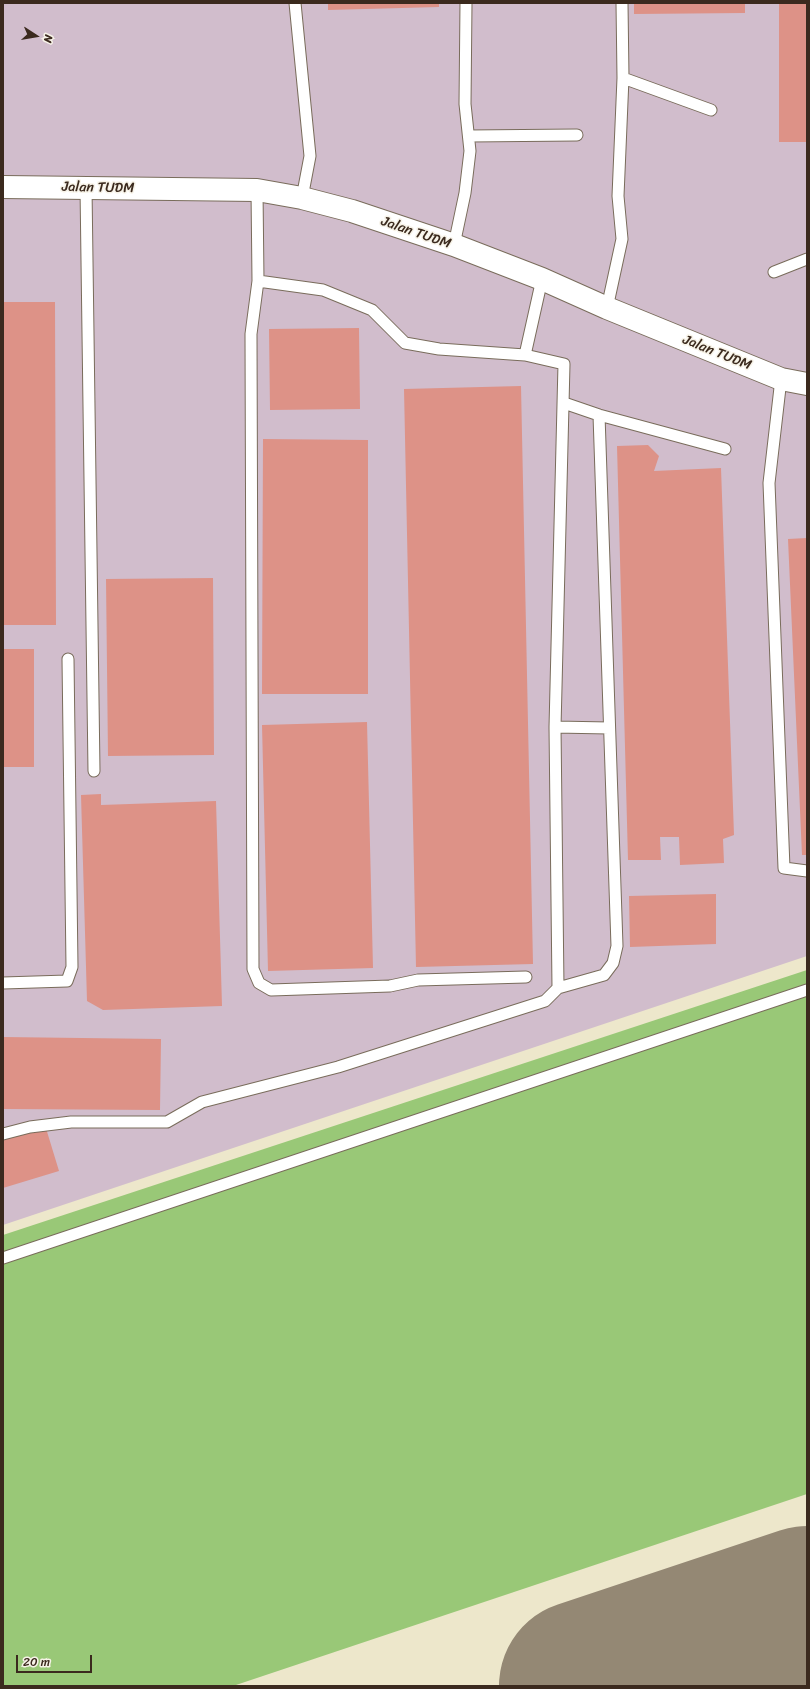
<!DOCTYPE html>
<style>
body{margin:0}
#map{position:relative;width:810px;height:1689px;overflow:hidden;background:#ede7cb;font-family:Sriracha,sans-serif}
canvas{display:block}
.frame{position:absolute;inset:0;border:4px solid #3b2a1e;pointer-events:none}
.north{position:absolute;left:16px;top:16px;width:40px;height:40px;-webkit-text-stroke:3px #f7f3e8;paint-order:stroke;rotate:102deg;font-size:11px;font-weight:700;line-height:16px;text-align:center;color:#3b2a1e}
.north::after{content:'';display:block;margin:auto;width:14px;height:18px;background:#3b2a1e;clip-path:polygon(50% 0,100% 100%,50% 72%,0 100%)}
.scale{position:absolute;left:16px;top:1655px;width:76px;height:18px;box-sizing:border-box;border:2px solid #3b2a1e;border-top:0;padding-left:5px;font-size:12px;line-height:14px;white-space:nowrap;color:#3b2a1e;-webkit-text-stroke:3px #f7f3e8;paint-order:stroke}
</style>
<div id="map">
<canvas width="810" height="1689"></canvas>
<div class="frame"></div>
<div class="north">N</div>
<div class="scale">20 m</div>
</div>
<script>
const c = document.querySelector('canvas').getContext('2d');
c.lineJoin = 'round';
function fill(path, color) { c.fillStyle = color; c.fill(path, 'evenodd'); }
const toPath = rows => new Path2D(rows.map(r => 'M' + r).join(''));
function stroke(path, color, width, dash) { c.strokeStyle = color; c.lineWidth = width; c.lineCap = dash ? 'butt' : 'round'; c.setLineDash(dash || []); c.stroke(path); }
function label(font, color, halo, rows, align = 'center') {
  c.font = font + ' Sriracha,sans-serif'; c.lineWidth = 3; c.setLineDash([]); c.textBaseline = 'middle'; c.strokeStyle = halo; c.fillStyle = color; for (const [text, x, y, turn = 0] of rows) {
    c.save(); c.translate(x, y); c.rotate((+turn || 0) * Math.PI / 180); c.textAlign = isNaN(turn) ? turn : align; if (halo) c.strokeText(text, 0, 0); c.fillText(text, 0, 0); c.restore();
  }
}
fill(toPath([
 [3,3,807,3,807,956,3,1225]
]), '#d1bdcc');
fill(toPath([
 [807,970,807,1494,233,1686,3,1686,3,1235]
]), '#99c877');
stroke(toPath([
 [586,1686,686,1663,744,1661,807,1669]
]), '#948874', 69);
stroke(toPath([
 [585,1686,807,1612]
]), '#948874', 172);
fill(toPath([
 [328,3,439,3,439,7,328,10],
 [634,3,745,3,745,13,634,14],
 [779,3,807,3,807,142,779,142],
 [3,302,55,302,56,625,3,625],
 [359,328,360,409,270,410,269,329],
 [521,386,533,964,416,967,404,389],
 [263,439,368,440,368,694,262,694],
 [648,445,659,456,654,471,721,468,734,835,723,839,724,863,680,865,679,837,660,837,661,860,628,860,617,446],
 [807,538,807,855,802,855,788,539],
 [213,578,214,755,108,756,106,579],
 [3,649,34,649,34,767,3,767],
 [367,722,373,968,268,971,262,725],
 [101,794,101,805,216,801,222,1006,103,1010,87,1001,81,795],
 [716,894,716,944,630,947,629,896],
 [3,1037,161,1039,160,1110,3,1109],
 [45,1125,59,1171,3,1188,3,1138]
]), '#dd9287');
const lane = toPath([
 [295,3,310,156,302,198],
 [623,78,711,110],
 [469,136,577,135],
 [86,188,94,771],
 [257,190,258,281,251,334,253,969,259,983,271,990,390,986,418,980,526,977],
 [454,245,465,193,470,151,465,104,466,3],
 [774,272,807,259],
 [258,281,323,290,372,310,405,343,439,349,525,355],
 [607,308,622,239,618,196,623,78,622,3],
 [781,379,769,483,784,868,807,871],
 [564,403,599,415,725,449],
 [555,727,609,728],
 [3,983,67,981,72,967,68,659],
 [558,988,604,975,613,963,617,946,599,415],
 [3,1134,30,1127,71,1122,167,1122,202,1102,338,1067,545,1001,558,988,555,727,564,364,525,355,542,279],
 [3,1258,807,990]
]);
const street = toPath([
 [3,187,257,190,302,198,352,211,454,245,542,279,607,308,781,379,807,384]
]);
stroke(lane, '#796c5b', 13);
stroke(street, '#796c5b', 24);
stroke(lane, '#fff', 11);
stroke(street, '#fff', 22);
label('14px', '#3b2a1e', '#f7f3e8', [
 ["Jalan TUDM",98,188,1],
 ["Jalan TUDM",416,233,19],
 ["Jalan TUDM",717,353,22]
]);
</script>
